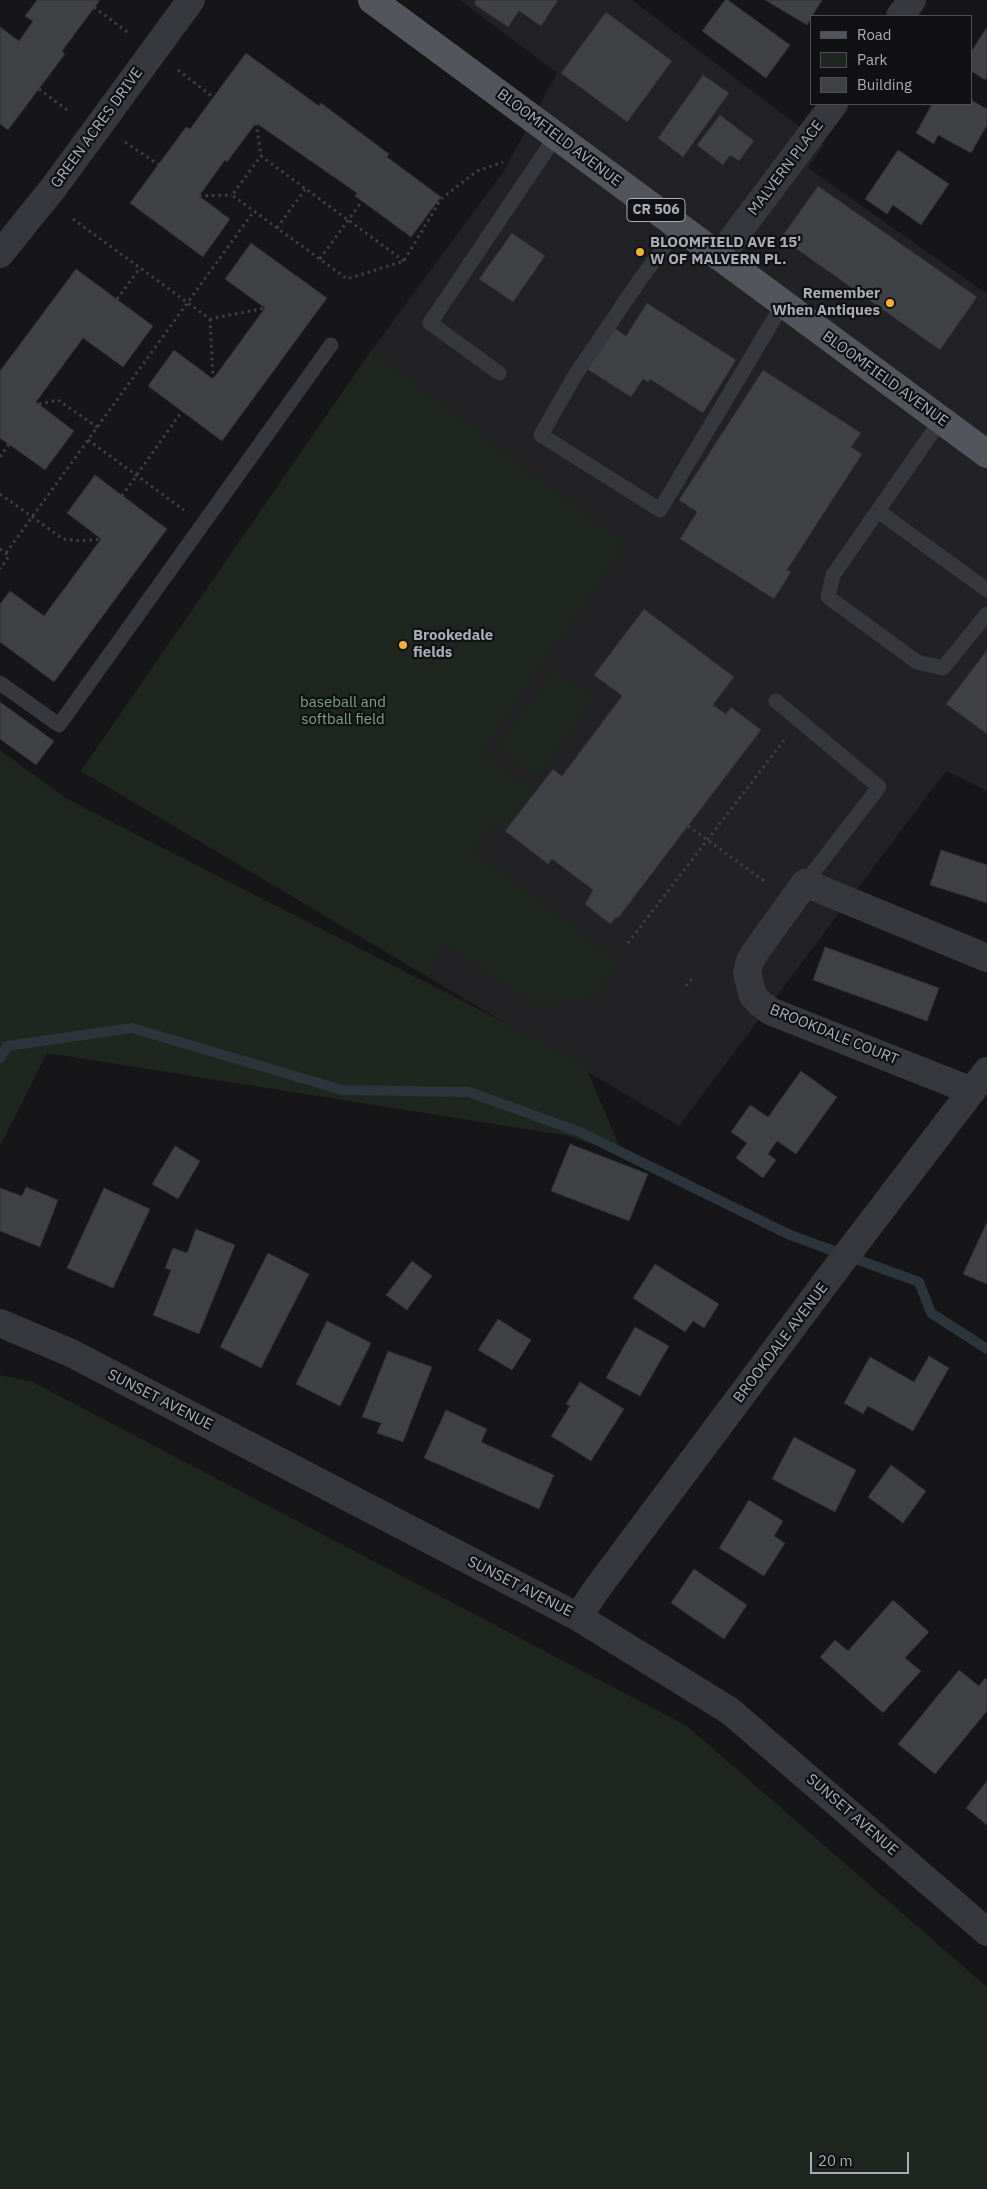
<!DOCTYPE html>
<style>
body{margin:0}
#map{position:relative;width:987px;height:2189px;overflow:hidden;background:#161618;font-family:"IBM Plex Sans",sans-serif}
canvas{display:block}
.legend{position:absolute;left:810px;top:15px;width:162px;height:90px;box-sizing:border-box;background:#111113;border:1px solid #4d4f55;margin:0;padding:6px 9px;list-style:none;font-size:15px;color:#a8adb8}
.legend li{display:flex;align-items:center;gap:10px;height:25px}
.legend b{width:25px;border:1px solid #4d4f55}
.scale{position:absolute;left:810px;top:2152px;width:99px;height:22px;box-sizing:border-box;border:2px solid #a8adb8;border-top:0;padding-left:6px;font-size:15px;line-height:18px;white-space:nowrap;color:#a8adb8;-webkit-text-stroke:4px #111113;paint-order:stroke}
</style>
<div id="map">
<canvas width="987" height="2189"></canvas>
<ul class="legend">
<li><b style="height:6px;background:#53555c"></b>Road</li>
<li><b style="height:14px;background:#1e261f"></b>Park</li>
<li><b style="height:14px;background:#404145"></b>Building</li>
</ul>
<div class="scale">20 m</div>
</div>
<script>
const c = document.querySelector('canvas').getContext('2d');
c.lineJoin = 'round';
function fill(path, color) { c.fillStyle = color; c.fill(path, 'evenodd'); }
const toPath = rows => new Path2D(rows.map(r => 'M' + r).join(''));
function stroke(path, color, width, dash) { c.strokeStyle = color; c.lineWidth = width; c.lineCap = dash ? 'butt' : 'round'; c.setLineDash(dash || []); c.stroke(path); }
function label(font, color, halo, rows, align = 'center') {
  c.font = font + ' "IBM Plex Sans",sans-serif'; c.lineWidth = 4.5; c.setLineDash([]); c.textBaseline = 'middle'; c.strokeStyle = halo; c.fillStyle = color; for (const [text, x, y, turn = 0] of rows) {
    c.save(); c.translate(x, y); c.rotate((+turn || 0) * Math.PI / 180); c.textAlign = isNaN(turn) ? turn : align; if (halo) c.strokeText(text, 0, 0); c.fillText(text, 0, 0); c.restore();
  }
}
fill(toPath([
 [460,0,632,0,824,145,808,168,987,294,987,791,946,771,679,1126,81,771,371,351,503,172,557,73]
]), '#222225');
fill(toPath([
 [371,351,626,544,482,752,535,791,505,831,493,823,474,851,620,963,593,998,539,1007,447,946,425,975,81,771],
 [556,669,595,698,536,777,496,747],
 [0,750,67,799,584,1063,623,1155,569,1136,47,1053,0,1146],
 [0,1375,33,1382,687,1726,987,1987,987,2189,0,2189]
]), '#1e261f');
stroke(toPath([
 [0,1058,7,1046,132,1028,342,1090,469,1092,580,1132,790,1235,919,1282,931,1313,987,1349]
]), '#2c353c', 10);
const building = toPath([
 [37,0,100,0,62,51,65,54,8,130,0,124,0,27,19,41,33,21,25,16,37,0],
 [476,0,558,0,541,26,519,11,508,27,474,4,476,0],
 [725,0,728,0,790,45,766,78,702,31,725,0],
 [765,0,822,0,807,25,765,0],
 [606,12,672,61,627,122,561,73,606,12],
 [987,27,987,77,985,80,971,71,971,52,987,27],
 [246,53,319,106,321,103,389,154,387,157,441,197,411,237,355,196,357,193,256,123,227,162,225,160,199,196,230,219,203,257,130,203,186,127,190,129,246,53],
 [703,75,729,93,683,157,658,138,703,75],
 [971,100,987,109,987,125,971,153,938,135,934,144,916,133,932,104,971,104,971,100],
 [720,115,754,141,739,161,730,155,723,165,697,145,720,115],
 [898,150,949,184,921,225,893,205,887,214,865,199,898,150],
 [818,186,977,297,940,350,781,238,818,186],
 [512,233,545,256,513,302,479,279,512,233],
 [251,243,327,298,222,441,148,386,174,350,213,379,265,308,225,279,251,243],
 [76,269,153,326,123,367,83,338,36,402,74,431,45,470,0,438,0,371,76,269],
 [647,303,736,360,703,413,650,379,648,382,643,379,631,397,587,369,614,328,626,336,647,303],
 [763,370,861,433,851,447,862,454,787,570,791,572,774,599,680,539,697,512,679,500,763,370],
 [95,475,167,529,54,682,0,642,0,604,10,591,44,616,101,539,67,513,95,475],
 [644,609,734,677,713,705,726,714,731,707,761,730,618,918,616,917,610,924,585,904,593,890,552,859,548,864,505,831,553,769,562,776,622,696,594,675,644,609],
 [987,650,987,734,946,704,987,650],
 [0,702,54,741,36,765,0,739,0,702],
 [941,850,987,865,987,903,930,885,941,850],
 [825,947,939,988,927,1021,813,980,825,947],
 [801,1071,837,1097,796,1154,777,1141,768,1154,776,1160,763,1178,736,1158,747,1143,731,1132,750,1105,768,1117,801,1071],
 [570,1144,648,1174,629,1221,551,1191,570,1144],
 [175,1146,200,1161,178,1199,152,1184,175,1146],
 [26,1187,58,1200,40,1247,0,1231,0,1188,22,1196,26,1187],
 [104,1188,150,1209,113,1288,67,1268,104,1188],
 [987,1222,987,1284,963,1274,987,1222],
 [196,1229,235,1245,199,1334,153,1315,171,1270,165,1268,173,1248,187,1253,196,1229],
 [268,1253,309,1274,261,1368,220,1347,268,1253],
 [412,1261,432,1276,407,1310,386,1295,412,1261],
 [655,1264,719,1304,704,1328,693,1321,685,1332,633,1298,655,1264],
 [498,1319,531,1340,512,1370,478,1350,498,1319],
 [327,1321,371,1343,340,1406,296,1384,327,1321],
 [635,1327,669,1346,640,1396,606,1378,635,1327],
 [388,1351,432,1367,403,1442,377,1433,381,1423,362,1417,388,1351],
 [929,1356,949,1368,913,1431,868,1406,863,1414,844,1403,870,1357,914,1382,929,1356],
 [580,1382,624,1409,591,1461,551,1436,570,1406,566,1404,580,1382],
 [446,1410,487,1429,481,1442,554,1475,539,1509,424,1458,446,1410],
 [794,1437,856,1470,835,1512,772,1479,794,1437],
 [891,1465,926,1491,903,1523,868,1497,891,1465],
 [749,1500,783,1521,774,1536,785,1543,764,1576,719,1548,749,1500],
 [694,1569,747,1605,724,1639,671,1603,694,1569],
 [893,1600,929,1632,905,1658,921,1671,883,1713,820,1657,835,1640,848,1651,893,1600],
 [959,1670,979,1686,985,1678,987,1680,987,1711,935,1774,898,1744,959,1670],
 [987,1781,987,1825,966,1808,987,1781]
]);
fill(building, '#404145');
stroke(building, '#303034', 1);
stroke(toPath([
 [94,7,130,34],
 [178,70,213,97],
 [39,89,70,112],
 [256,123,261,156],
 [125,142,159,165],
 [199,196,232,195],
 [73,219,210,319,265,308],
 [277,228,306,188],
 [320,259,362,201],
 [404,261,261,156,232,195,347,279,404,261,441,199,477,171,503,162],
 [117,299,140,268],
 [210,319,213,379],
 [39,404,58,400,97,427],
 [88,440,184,510],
 [0,457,9,444],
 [0,494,63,539,81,541,101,539],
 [122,496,182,411],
 [0,549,9,556,0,569],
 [6,553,254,211],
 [688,826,767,883],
 [628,943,785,739],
 [686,986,694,976]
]), '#3d3f44', 3, [2.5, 4]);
stroke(toPath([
 [679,227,639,281,574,377,541,435,660,510,783,304],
 [499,373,430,323,556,136],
 [941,420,833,575,828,597,917,662,943,668,987,614],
 [878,511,987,590],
 [0,683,59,725,331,345],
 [776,701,879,787,805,883]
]), '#37383d', 15);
stroke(toPath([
 [900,16,912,0],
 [0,254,54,187,191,0],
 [719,257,834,104],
 [972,1091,770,1011,761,1004,753,996,747,973,750,961,756,951,805,883,987,958],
 [0,1323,71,1353,578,1617,730,1711,987,1932],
 [578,1617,596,1590,832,1274,987,1071]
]), '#37383d', 28);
stroke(toPath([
 [372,0,987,454]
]), '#53555c', 28);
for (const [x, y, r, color] of [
 [640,252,5,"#f2b134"],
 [890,303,5,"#f2b134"],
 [403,645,5,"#f2b134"]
]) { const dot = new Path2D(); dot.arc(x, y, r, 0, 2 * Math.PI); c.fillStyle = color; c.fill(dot); stroke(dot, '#111113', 2); }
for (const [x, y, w] of [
 [656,210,58]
]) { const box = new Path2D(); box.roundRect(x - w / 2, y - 11.5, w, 23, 4); c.fillStyle = '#111113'; c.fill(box); stroke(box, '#a8adb8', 1); }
label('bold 14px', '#a8adb8', null, [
 ["CR 506",656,210]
]);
label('15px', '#a8adb8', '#111113', [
 ["GREEN ACRES DRIVE",97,128,-54],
 ["BLOOMFIELD AVENUE",559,138,37],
 ["MALVERN PLACE",786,168,-53],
 ["BLOOMFIELD AVENUE",885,379,36],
 ["BROOKDALE COURT",834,1035,22],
 ["BROOKDALE AVENUE",781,1343,-53],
 ["SUNSET AVENUE",160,1400,27],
 ["SUNSET AVENUE",520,1587,27],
 ["SUNSET AVENUE",852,1815,41]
]);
label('bold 15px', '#a8adb8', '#111113', [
 ["BLOOMFIELD AVE 15'",650,243],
 ["W OF MALVERN PL.",650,260],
 ["Remember",880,294,"right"],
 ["When Antiques",880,311,"right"],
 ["Brookedale",413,636],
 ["fields",413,653]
], 'left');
label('15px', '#7fa381', '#111113', [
 ["baseball and",343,703],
 ["softball field",343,720]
]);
</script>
